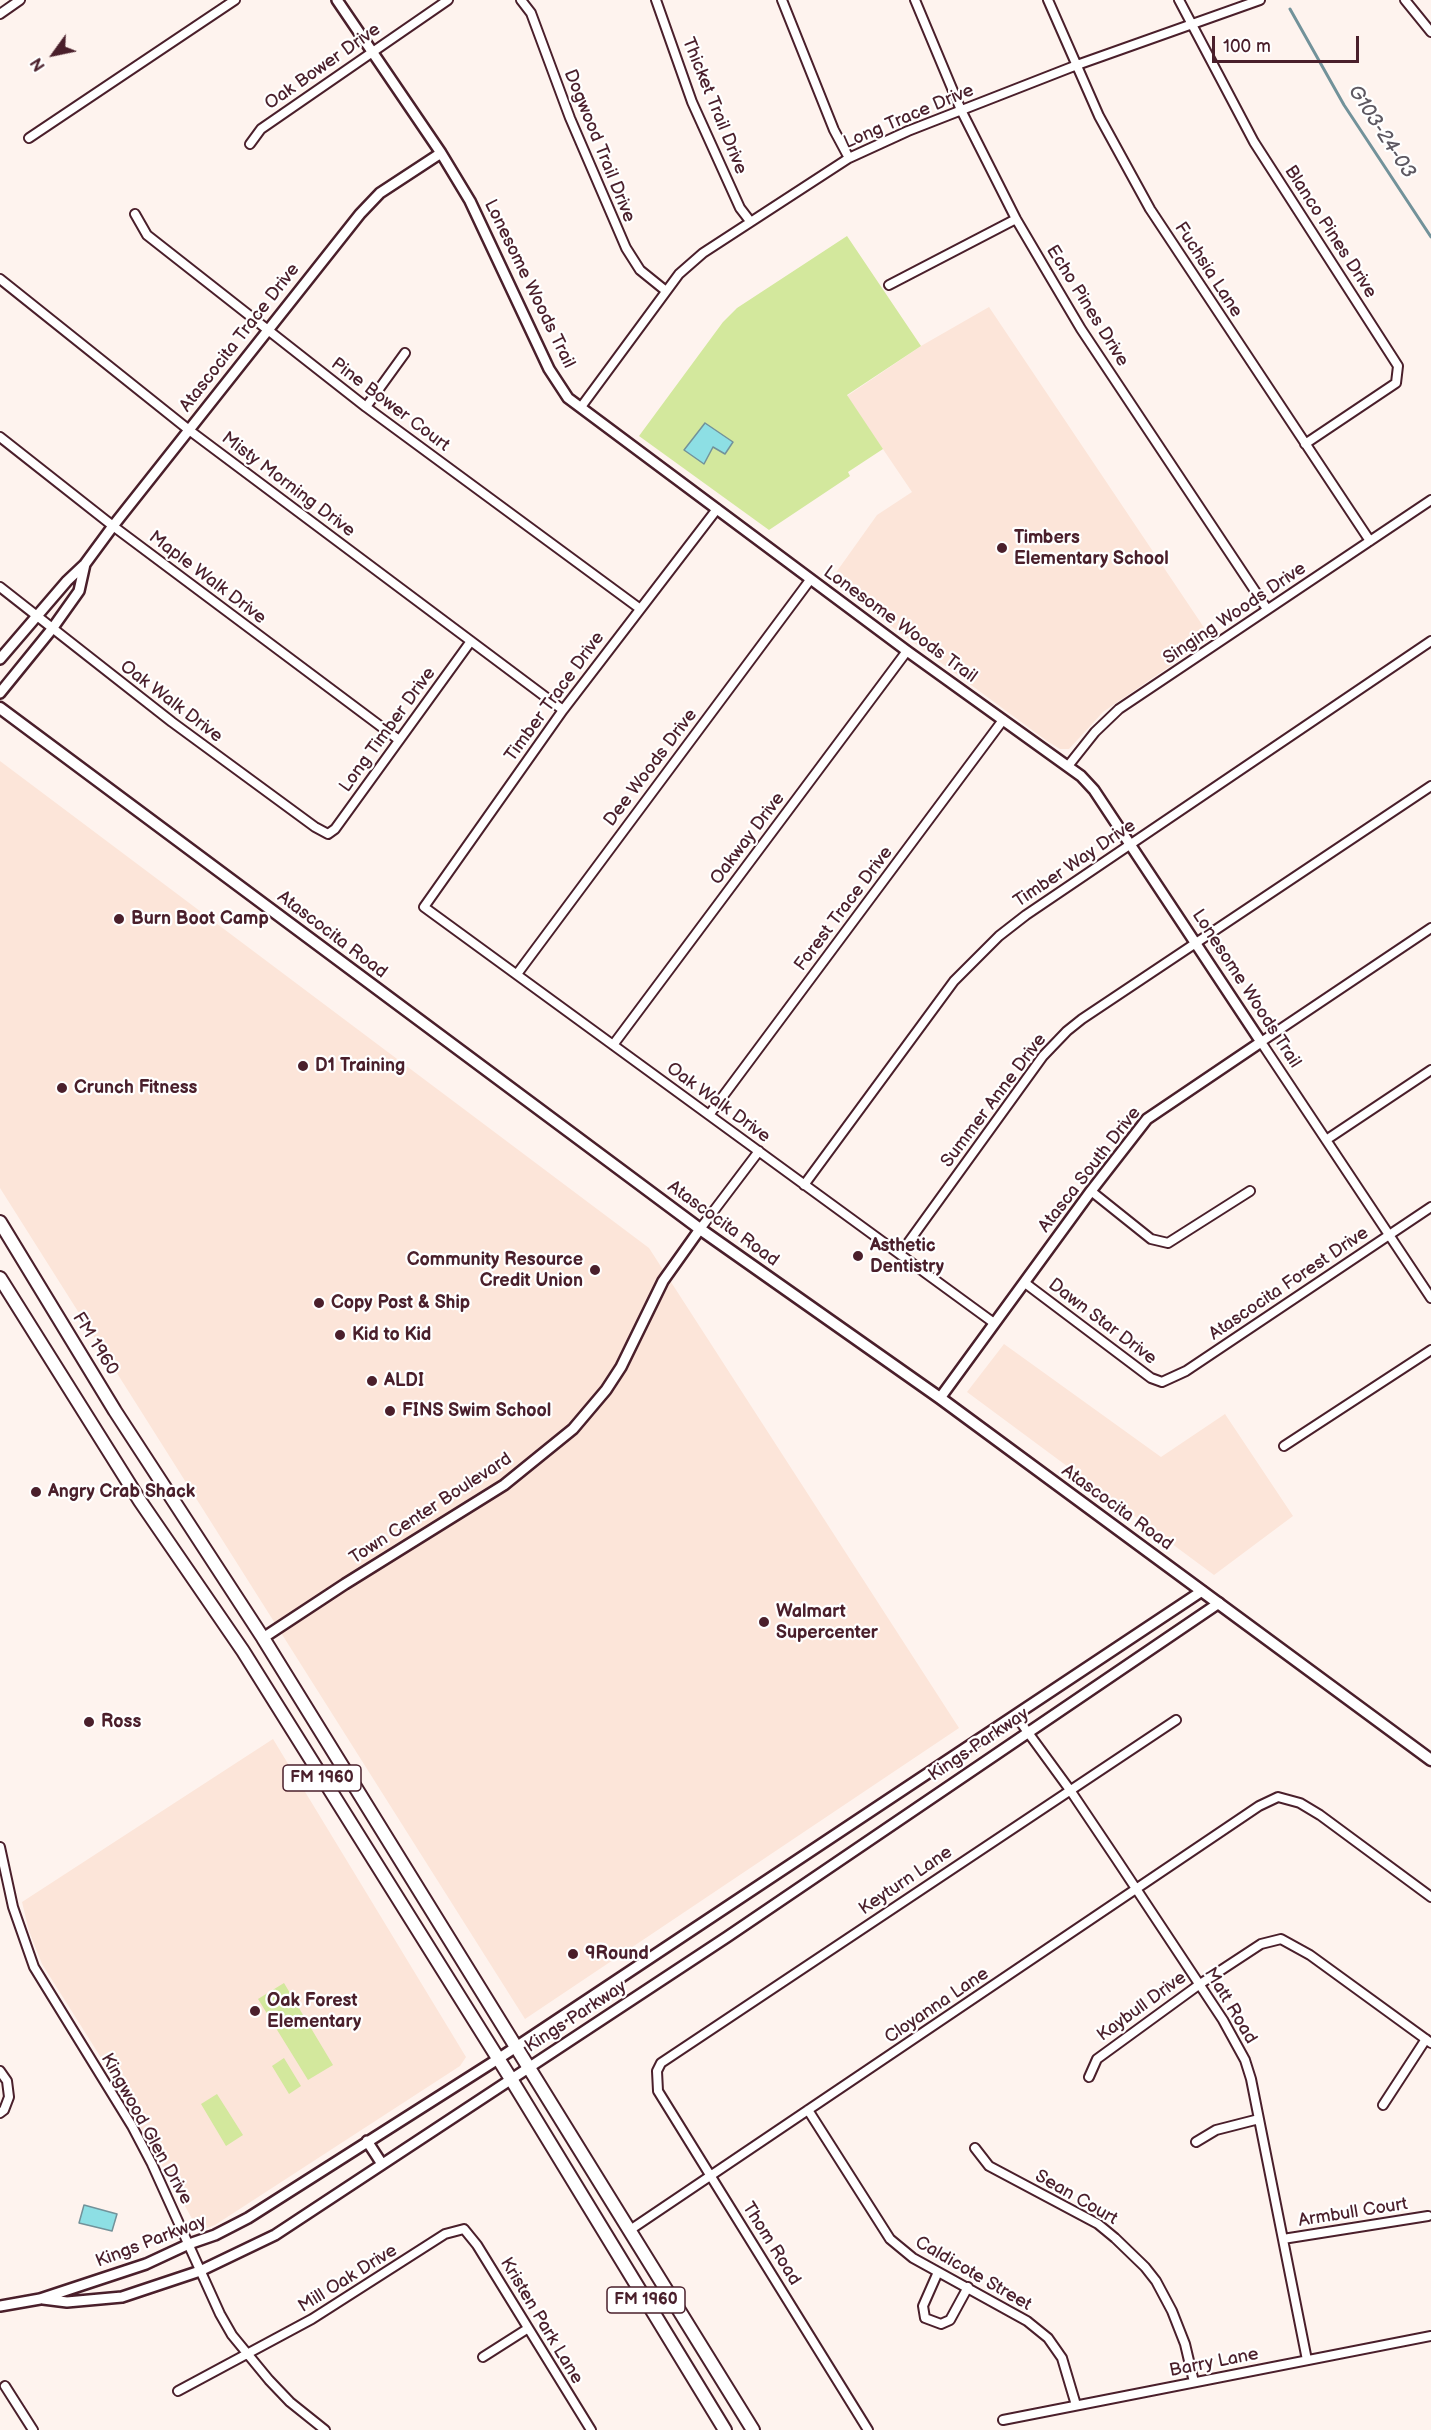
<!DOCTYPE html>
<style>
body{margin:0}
#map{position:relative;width:1431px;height:2430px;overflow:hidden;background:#fef3ee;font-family:"Balsamiq Sans",sans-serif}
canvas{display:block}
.north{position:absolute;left:24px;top:24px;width:60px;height:60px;-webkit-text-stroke:4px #fff;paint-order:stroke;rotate:237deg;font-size:16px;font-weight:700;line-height:24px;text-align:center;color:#4a1f2b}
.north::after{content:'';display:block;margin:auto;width:21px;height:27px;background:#4a1f2b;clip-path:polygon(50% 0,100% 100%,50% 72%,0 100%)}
.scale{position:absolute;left:1212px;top:36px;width:147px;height:27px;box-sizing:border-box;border:3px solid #4a1f2b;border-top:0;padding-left:8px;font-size:18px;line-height:21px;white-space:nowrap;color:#4a1f2b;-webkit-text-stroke:4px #fff;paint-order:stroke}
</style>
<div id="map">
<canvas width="1431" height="2430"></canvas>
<div class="north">N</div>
<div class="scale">100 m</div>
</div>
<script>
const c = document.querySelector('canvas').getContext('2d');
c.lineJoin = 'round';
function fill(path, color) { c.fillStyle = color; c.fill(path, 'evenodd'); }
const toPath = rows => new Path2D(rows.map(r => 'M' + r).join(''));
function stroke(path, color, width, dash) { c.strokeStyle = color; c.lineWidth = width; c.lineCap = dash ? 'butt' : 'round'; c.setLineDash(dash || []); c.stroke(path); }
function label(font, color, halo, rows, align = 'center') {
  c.font = font + ' "Balsamiq Sans",sans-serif'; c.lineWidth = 4.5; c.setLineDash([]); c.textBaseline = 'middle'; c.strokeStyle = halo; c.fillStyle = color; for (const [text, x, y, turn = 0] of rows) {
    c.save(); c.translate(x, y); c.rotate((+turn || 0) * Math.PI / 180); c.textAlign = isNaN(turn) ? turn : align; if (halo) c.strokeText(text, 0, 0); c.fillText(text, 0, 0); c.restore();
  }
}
fill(toPath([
 [989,307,1211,638,1103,712,1069,749,1060,749,1047,741,830,581,877,515,912,492,847,396,921,346],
 [0,761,649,1248,959,1728,525,2019,0,1188],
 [1004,1344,1161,1457,1225,1414,1293,1516,1214,1575,967,1392],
 [273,1739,466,2057,460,2066,215,2225,199,2231,105,2064,42,1964,29,1931,22,1902]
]), '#fce5d9');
fill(toPath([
 [847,236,921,346,847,395,883,449,848,472,850,476,769,530,639,436,723,322,737,308],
 [284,1983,333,2065,308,2080,258,1999],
 [284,2058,301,2086,289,2094,272,2066],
 [217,2094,243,2135,226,2146,201,2104]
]), '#d3e89d');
const water = toPath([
 [705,423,733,442,725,454,713,447,704,464,684,450,705,423],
 [84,2205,117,2214,112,2231,79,2223,84,2205]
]);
fill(water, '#8ddfe4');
stroke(water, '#72929a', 1.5);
stroke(toPath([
 [1290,9,1344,105,1431,237]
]), '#72929a', 3);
const minor = toPath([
 [521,0,531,13,570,118,626,248,640,270,666,291],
 [656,0,692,102,740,208,750,221],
 [782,0,834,130,849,158],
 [915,0,961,110,1016,219,1049,275,1081,329,1267,609],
 [1048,0,1099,116,1150,209,1370,541],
 [1179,0,1254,142,1398,366,1396,383,1305,444],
 [1405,0,1431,32],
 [0,14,20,0],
 [29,138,235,0],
 [250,144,261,129,448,0],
 [135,214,147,235,366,407,639,608],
 [0,279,189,430,563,710],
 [889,285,1016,219],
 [366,407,405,353],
 [581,407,679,274,703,253,849,158,908,131,1077,65,1260,0],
 [0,437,113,526,399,740],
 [717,509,563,710,424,907,994,1323],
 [0,587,172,722,315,827,328,834,335,829,471,641],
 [1068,766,1095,732,1119,709,1431,500],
 [1431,928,1261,1042,1431,1298],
 [517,974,810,580],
 [613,1045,907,651],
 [709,1115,1003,720],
 [1326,1140,1431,1070],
 [804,1185,954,981,999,936,1026,915,1431,641],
 [1091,1191,1151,1239,1168,1243,1250,1191],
 [700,1229,759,1151],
 [900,1254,1043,1056,1067,1031,1082,1019,1431,786],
 [1025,1283,1151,1378,1162,1382,1186,1371,1431,1207],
 [1284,1446,1431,1350],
 [1016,1716,1070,1790,1117,1860,1223,2020,1245,2060,1251,2079,1307,2360],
 [0,1847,13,1907,34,1967,132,2126,152,2164,220,2314,232,2335,269,2380,290,2402,325,2430],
 [0,2071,7,2081,9,2097,4,2110,0,2113],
 [1089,2077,1097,2059,1200,1984,1261,1944,1281,1939,1310,1955,1431,2043],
 [1383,2105,1426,2039],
 [808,2110,890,2239,913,2258,1027,2321,1048,2338,1062,2358,1076,2405],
 [1196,2142,1216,2130,1259,2119],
 [975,2148,989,2166,1098,2224,1115,2238,1145,2267,1156,2281,1172,2311,1185,2344,1194,2382],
 [630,2230,1259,1806,1278,1797,1300,1803,1320,1815,1431,1897],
 [1283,2239,1428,2216],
 [938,2272,923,2306,925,2318,941,2324,950,2320,968,2287],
 [483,2357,527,2329],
 [5,2386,33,2430],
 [178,2391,312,2319,445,2234,464,2229,477,2245,591,2430],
 [1003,2420,1431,2336],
 [868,2430,658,2091,657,2071,661,2063,673,2055,1176,1720]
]);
const tertiary = toPath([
 [337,0,441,153,470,201,549,369,568,398,907,651,1081,776,1094,790,1261,1042,1147,1119,1091,1191,940,1398],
 [0,659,67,581,85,564,113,526,360,214,380,193,441,153],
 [0,693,52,629,79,591,85,564],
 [263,1638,345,1584,504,1485,573,1429,606,1390,621,1367,663,1281,700,1229],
 [367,2141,382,2164],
 [43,2299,67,2302,122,2297,200,2271,275,2235,727,1937,1219,1603],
 [0,2306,40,2299,146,2264,189,2244,215,2235,248,2218,498,2059,1202,1591]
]);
const secondary = toPath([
 [0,708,700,1229,940,1398,1431,1760]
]);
const primary = toPath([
 [0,1222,115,1411,263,1638,753,2430],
 [0,1278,140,1501,243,1651,511,2079,725,2430]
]);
stroke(minor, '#4a1f2b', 12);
stroke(tertiary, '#4a1f2b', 14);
stroke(secondary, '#4a1f2b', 15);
stroke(primary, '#4a1f2b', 16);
stroke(minor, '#fff', 8);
stroke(tertiary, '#fff', 9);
stroke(secondary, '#fff', 10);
stroke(primary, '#fff', 12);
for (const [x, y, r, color] of [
 [1002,548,6,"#4a1f2b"],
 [119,919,6,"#4a1f2b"],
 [303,1066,6,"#4a1f2b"],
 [62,1088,6,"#4a1f2b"],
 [858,1256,6,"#4a1f2b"],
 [595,1270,6,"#4a1f2b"],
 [319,1303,6,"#4a1f2b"],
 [340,1335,6,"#4a1f2b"],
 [372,1381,6,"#4a1f2b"],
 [390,1411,6,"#4a1f2b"],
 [36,1492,6,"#4a1f2b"],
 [764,1622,6,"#4a1f2b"],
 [89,1722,6,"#4a1f2b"],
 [573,1954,6,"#4a1f2b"],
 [255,2011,6,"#4a1f2b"]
]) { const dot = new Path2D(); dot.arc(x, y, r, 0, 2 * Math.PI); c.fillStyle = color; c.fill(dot); stroke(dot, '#fff', 2); }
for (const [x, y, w] of [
 [322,1778,78],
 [646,2300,78]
]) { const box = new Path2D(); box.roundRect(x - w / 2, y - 13, w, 26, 4.5); c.fillStyle = '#fff'; c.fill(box); stroke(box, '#4a1f2b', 1.5); }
label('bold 16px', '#4a1f2b', null, [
 ["FM 1960",322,1778],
 ["FM 1960",646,2300]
]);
label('18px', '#4a1f2b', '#fff', [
 ["Oak Bower Drive",323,67,-35],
 ["Thicket Trail Drive",714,106,68],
 ["Long Trace Drive",909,117,-23],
 ["Dogwood Trail Drive",599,146,68],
 ["Blanco Pines Drive",1330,232,57],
 ["Fuchsia Lane",1208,270,57],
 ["Lonesome Woods Trail",529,284,64],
 ["Echo Pines Drive",1087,306,58],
 ["Atascocita Trace Drive",240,338,-52],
 ["Pine Bower Court",390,405,37],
 ["Misty Morning Drive",288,485,37],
 ["Maple Walk Drive",207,578,37],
 ["Singing Woods Drive",1235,614,-34],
 ["Lonesome Woods Trail",900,625,36],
 ["Timber Trace Drive",555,697,-54],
 ["Oak Walk Drive",171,702,37],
 ["Long Timber Drive",388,730,-54],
 ["Dee Woods Drive",651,768,-53],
 ["Oakway Drive",748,839,-53],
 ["Timber Way Drive",1075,864,-34],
 ["Forest Trace Drive",844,909,-53],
 ["Atascocita Road",332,935,37],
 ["Lonesome Woods Trail",1246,989,57],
 ["Summer Anne Drive",994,1101,-53],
 ["Oak Walk Drive",718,1103,36],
 ["Atasca South Drive",1090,1170,-52],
 ["Atascocita Road",723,1224,36],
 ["Atascocita Forest Drive",1289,1284,-34],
 ["Dawn Star Drive",1102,1322,37],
 ["FM 1960",95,1344,58],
 ["Atascocita Road",1117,1508,36],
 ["Town Center Boulevard",431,1509,-33],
 ["Kings Parkway",979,1745,-34],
 ["Keyturn Lane",906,1881,-34],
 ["Cloyanna Lane",937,2006,-34],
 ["Matt Road",1230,2006,59],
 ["Kaybull Drive",1142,2007,-36],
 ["Kings Parkway",576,2017,-33],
 ["Kingwood Glen Drive",146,2129,61],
 ["Sean Court",1076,2198,30],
 ["Armbull Court",1353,2213,-9],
 ["Kings Parkway",151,2242,-21],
 ["Thom Road",771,2244,58],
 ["Caldicote Street",973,2274,30],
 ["Mill Oak Drive",348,2279,-32],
 ["Kristen Park Lane",541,2321,59],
 ["Barry Lane",1214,2363,-11]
]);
label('bold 18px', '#4a1f2b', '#fff', [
 ["Timbers",1014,538],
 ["Elementary School",1014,559],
 ["Burn Boot Camp",131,919],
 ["D1 Training",315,1066],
 ["Crunch Fitness",74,1088],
 ["Asthetic",870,1246],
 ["Dentistry",870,1267],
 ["Community Resource",583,1260,"right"],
 ["Credit Union",583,1281,"right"],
 ["Copy Post & Ship",331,1303],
 ["Kid to Kid",352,1335],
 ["ALDI",384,1381],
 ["FINS Swim School",402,1411],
 ["Angry Crab Shack",48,1492],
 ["Walmart",776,1612],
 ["Supercenter",776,1633],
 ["Ross",101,1722],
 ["9Round",585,1954],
 ["Oak Forest",267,2001],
 ["Elementary",267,2022]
], 'left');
label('italic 20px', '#5e5962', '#fff', [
 ["G103-24-03",1381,132,57]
]);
</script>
